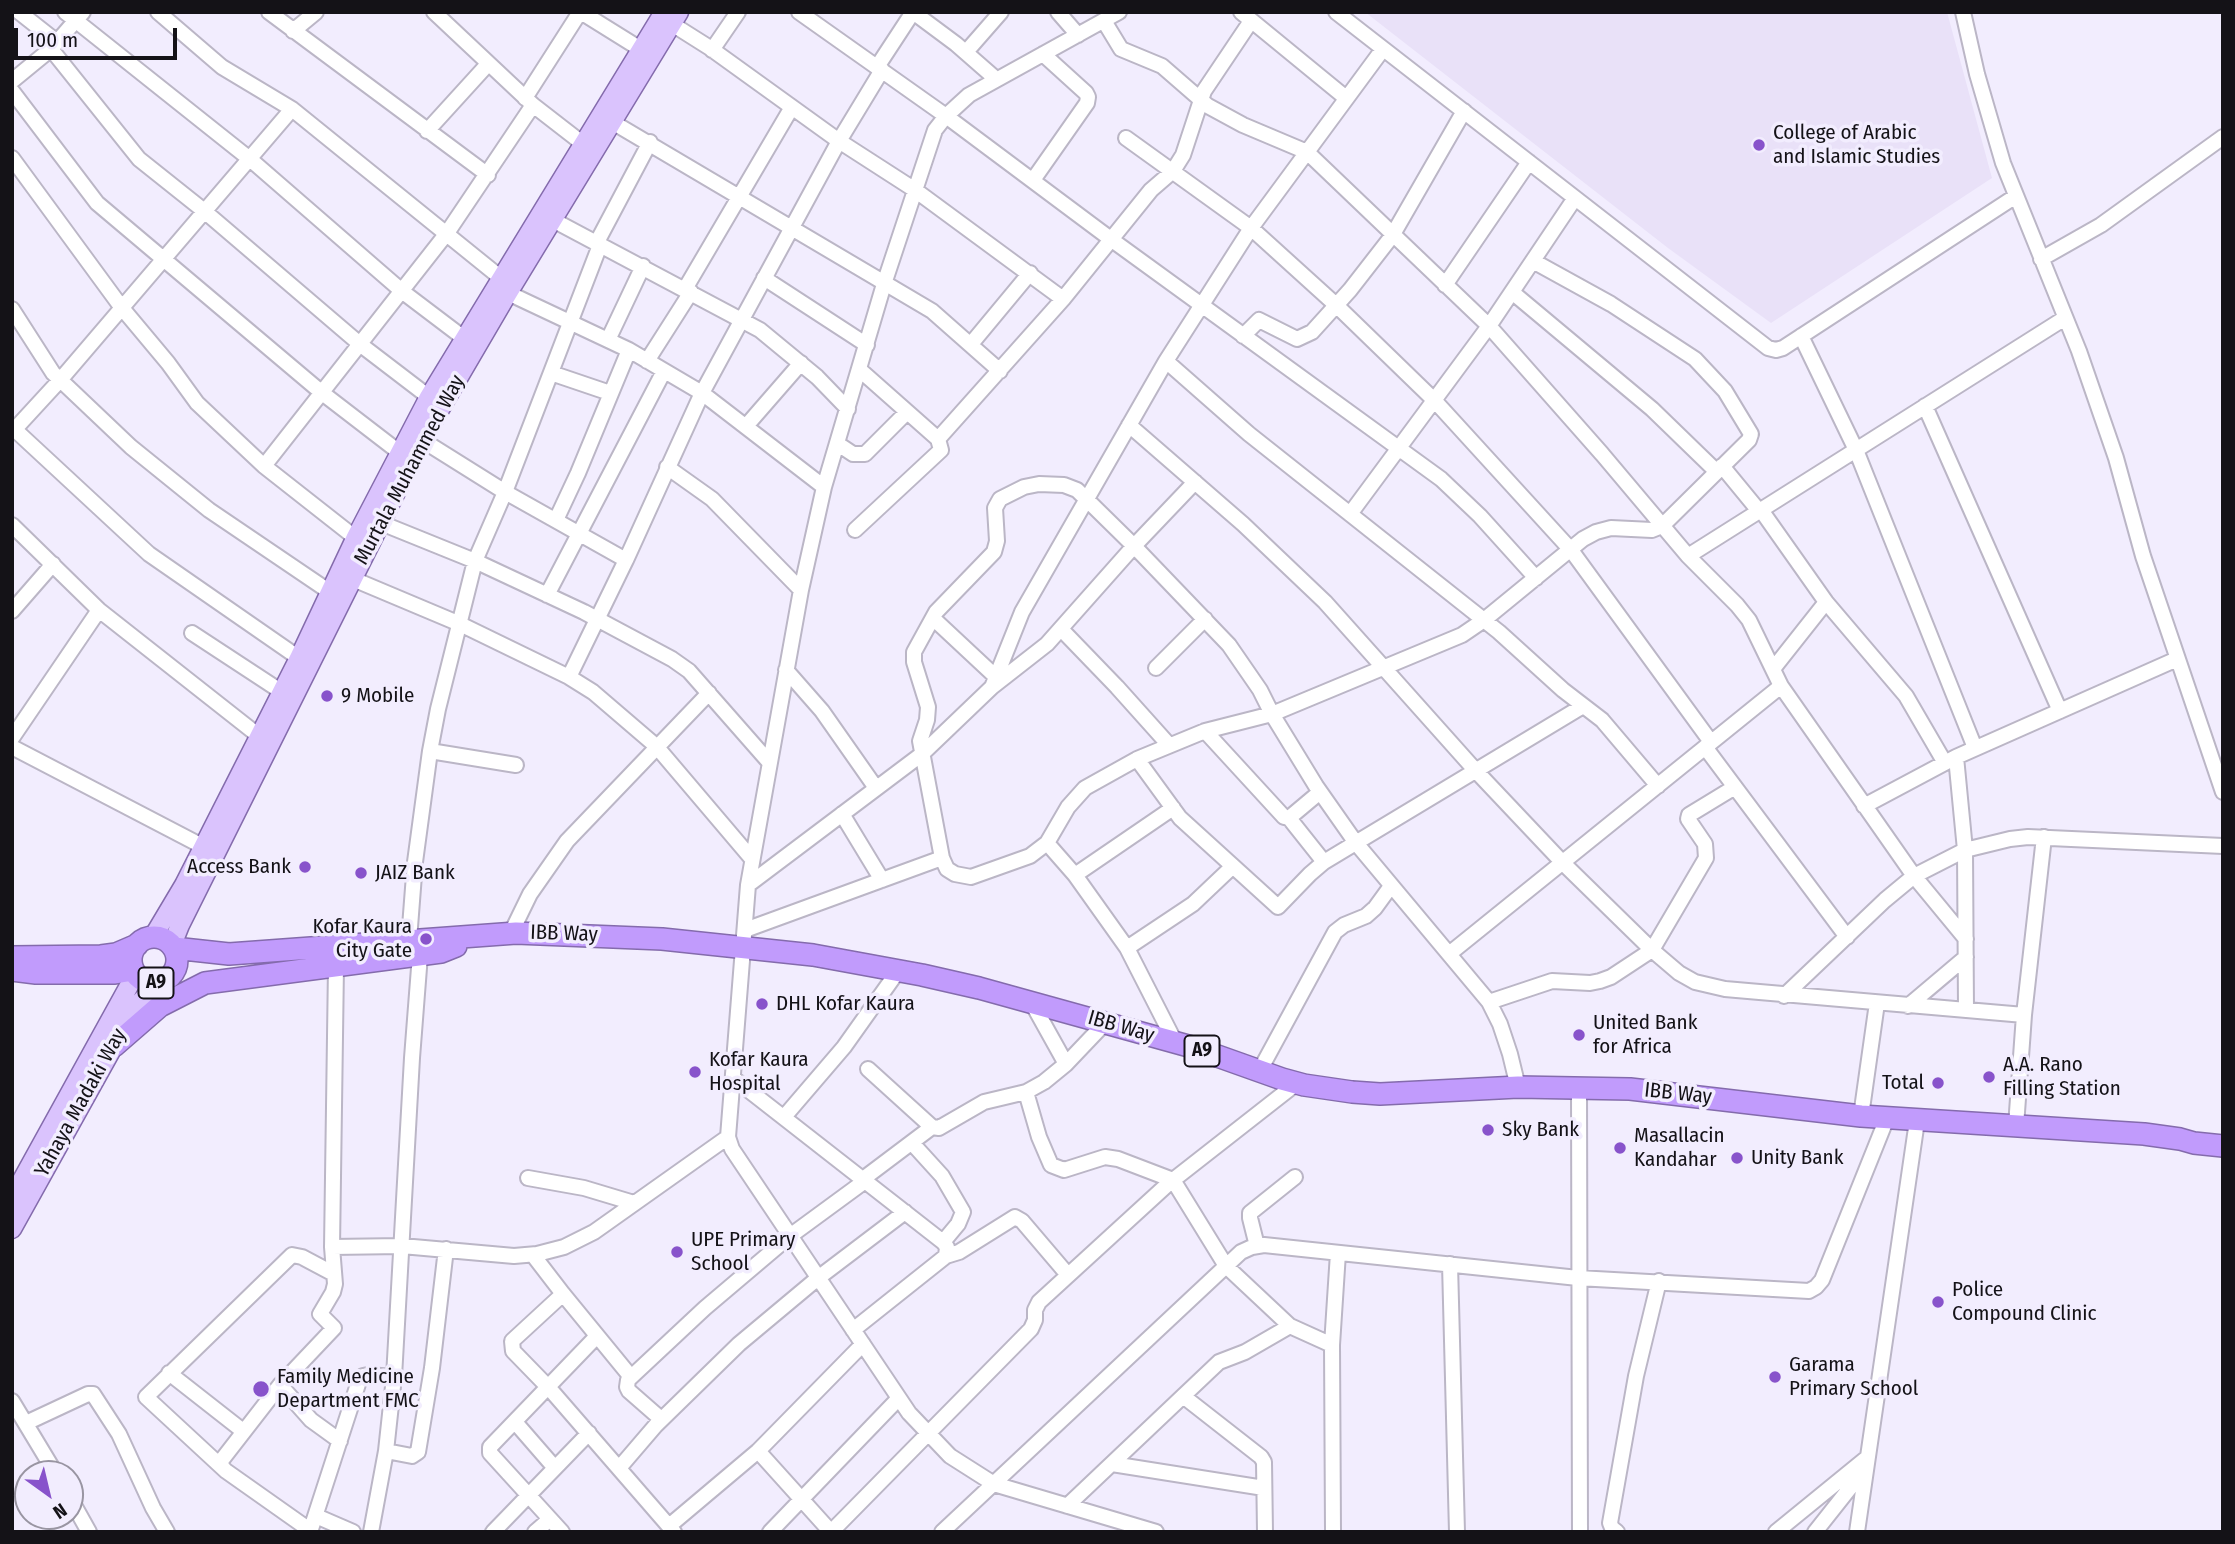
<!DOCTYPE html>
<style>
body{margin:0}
#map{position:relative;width:2235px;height:1544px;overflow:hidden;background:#f2edfe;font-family:"Fira Sans Condensed",sans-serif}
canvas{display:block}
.frame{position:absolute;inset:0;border:14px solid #141217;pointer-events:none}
.north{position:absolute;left:14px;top:1460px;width:70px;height:70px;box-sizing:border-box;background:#f2edfe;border:2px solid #9995a2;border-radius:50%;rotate:146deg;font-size:19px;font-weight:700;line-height:28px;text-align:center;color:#141217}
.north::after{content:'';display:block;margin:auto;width:24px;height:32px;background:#8853cb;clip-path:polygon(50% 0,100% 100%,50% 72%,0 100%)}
.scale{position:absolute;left:14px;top:28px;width:163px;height:32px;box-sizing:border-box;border:4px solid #141217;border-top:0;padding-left:9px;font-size:21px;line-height:24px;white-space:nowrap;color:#141217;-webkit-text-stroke:5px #f2edfe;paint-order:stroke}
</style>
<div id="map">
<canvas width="2235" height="1544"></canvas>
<div class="frame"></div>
<div class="north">N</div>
<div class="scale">100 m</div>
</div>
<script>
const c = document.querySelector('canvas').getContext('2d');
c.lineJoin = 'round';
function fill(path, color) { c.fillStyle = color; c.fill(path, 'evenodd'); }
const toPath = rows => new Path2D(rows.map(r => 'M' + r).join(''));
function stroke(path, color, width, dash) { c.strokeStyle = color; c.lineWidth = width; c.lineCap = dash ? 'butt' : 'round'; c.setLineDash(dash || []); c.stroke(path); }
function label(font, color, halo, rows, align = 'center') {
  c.font = font + ' "Fira Sans Condensed",sans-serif'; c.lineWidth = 7; c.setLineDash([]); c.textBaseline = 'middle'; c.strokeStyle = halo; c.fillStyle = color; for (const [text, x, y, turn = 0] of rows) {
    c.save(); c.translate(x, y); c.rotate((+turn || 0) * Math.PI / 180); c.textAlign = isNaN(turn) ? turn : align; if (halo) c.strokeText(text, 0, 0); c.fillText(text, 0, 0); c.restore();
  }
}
fill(toPath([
 [1365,12,1947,12,1992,178,1771,323,1668,248]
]), '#e9e1f8');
const minor = toPath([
 [19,12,57,42],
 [65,12,251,160,403,292,465,339],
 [158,12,222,67,292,109,501,278],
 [269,12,488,175],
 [434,12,533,105,591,150],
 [581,12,642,50],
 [799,12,946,116,1112,240,1441,479,1480,516,1536,578],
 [913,12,956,44,996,79],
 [1058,12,1078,35],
 [1119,12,969,95,946,116,935,130,884,284,824,487,801,590,748,885,728,1137,732,1149,909,1413,950,1456,994,1484,1156,1532],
 [1241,12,1346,98],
 [1336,12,1768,348,1776,350,1783,348,2016,196],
 [1963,12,1977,74,2003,163,2079,351,2116,458,2143,556,2223,792],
 [1104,21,1121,49,1162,66,1208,106,1243,125,1307,152,1489,326,1602,454,1688,556,1737,605,1749,620,1781,686,1914,876,1966,939],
 [672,24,710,48,839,141,915,190,1063,299],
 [293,31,316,12],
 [51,49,139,159,203,210,361,345,429,397],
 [712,50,738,12],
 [966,52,1001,12],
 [877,67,913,12],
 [12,81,51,49,83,12],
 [12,91,97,203,321,392,399,452],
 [525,98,580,12],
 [614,123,932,311,1000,371],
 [427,131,488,64],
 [1126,138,1251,228,1336,305,1434,400,1571,550,1711,742],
 [12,158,122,308,168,363,197,403,264,466,362,543],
 [1033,180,1087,103,1088,97,1086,93,1043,54],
 [553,220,760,330,817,377,848,409],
 [596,244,650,142],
 [2041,259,2101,225,2223,137],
 [764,278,867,345],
 [1445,285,1529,162],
 [685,289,792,107],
 [1512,292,1652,409,1717,472],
 [508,293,629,350,702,393,824,487],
 [12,309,53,373,131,447,209,510,330,592],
 [1243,336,1259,320,1297,339,1312,332,1350,290,1392,236,1464,111],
 [1801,336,1856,450,1975,748],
 [608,340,643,266],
 [971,344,1030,273],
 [647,361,691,292],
 [1166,361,1249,434,1499,632,1563,690,1602,720,1658,786],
 [551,373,610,393],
 [1925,406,2060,711],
 [747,425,801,363],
 [1129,425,1243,524,1325,602,1476,771,1563,863,1652,950,1679,973,1695,982,1725,989,2024,1015],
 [12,427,149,554,299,658],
 [15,429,61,379,292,109],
 [938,439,1063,299,1151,190,1173,171,1183,155,1204,91,1251,21],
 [422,440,505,492,626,560],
 [838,444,853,454,865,454,907,412],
 [264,466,447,233,533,105],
 [1722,466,1759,511],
 [667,467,712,499,801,590],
 [1761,510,1826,602,1906,696,1945,763],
 [1350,514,1489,326,1575,198],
 [556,520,578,473,629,350],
 [381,523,475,561,584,612,672,659,689,671,769,762],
 [12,525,99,610,259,736],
 [855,530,941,450,938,439,860,370],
 [1688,556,2065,318],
 [353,579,460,624,569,677,593,692,656,746,752,859],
 [547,595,664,371],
 [12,611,53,564],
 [932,620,936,621,996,677],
 [1061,629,1117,687,1169,745],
 [192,633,282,692],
 [1156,668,1205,619],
 [1773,669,1826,602],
 [786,670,822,711,876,788],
 [569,677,626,560,702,393,839,141,882,70],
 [992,687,1022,612,1166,361,1251,228,1383,49],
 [1205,731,1284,817,1289,818,1324,862],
 [12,738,99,610],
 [12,747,204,847],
 [1705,747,1847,937],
 [430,751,516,765],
 [1956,757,1965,850,1966,1010],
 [1137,759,1180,818,1278,907,1310,874,1324,862,1583,706],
 [1864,806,1956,757,2177,659],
 [842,814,882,880],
 [1289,818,1320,792],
 [1047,843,1075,875,1127,948,1175,1042],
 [1075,875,1173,808],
 [748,885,922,754,992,687,1047,644,1134,546,1195,482],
 [745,930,942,858],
 [511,933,530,894,567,841,709,693],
 [409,940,415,862,430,751,438,709,475,561,505,492,600,245],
 [1127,948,1193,904,1232,867],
 [1449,954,1781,686],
 [1784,996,1885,900,1914,876,1965,850,2010,839,2028,837,2223,846],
 [1489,1002,1552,981,1590,983,1600,981,1611,977,1652,950,1706,858,1705,844,1688,819,1689,815,1735,787],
 [1032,1003,1066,1064],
 [1908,1006,1966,957],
 [868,1069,932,1127],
 [1260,1070,1335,932,1344,925,1366,916,1375,908,1391,886],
 [733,1078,943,1242,947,1247,946,1256],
 [1518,1087,1510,1054,1500,1024,1489,1002,1356,843,1316,786,1272,714,1260,690,1229,645,1134,546,1077,490,1064,485,1039,484,1024,487,1000,499,995,508,997,541,994,552,936,612,914,652,914,662,928,707,927,720,920,741,942,858,947,869,955,874,971,877,1030,856,1047,843,1068,807,1085,788,1137,759,1205,731,1272,714,1462,635,1484,620,1583,539,1596,532,1611,528,1652,530,1662,526,1749,440,1751,434,1725,391,1695,359,1611,304,1533,261],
 [1579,1089,1580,1532],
 [1026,1092,1039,1137,1051,1165,1064,1170,1105,1157,1118,1159,1173,1180,1226,1266,1290,1326,1332,1345],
 [1861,1116,1877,1003],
 [784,1117,844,1047,898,971],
 [2016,1126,2024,1015,2044,837],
 [912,1143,942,1176,963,1212,958,1224,943,1242],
 [528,1178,584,1188,634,1203],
 [863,1179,932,1127,939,1128,984,1102,1026,1092,1044,1082,1066,1064,1105,1023],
 [1257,1246,1250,1218,1250,1213,1295,1177],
 [332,1247,402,1246,514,1256,537,1254,564,1247,594,1232,728,1137],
 [533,1255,563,1294,631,1377],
 [1450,1264,1457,1532],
 [563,1294,512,1341,513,1351,549,1388,674,1532],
 [853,1330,946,1256,959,1252,1015,1217,1022,1221,1068,1275],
 [169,1373,243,1431],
 [280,1385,311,1420,340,1441],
 [1183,1396,1261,1457,1264,1462,1265,1532],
 [12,1401,56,1474],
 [661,1419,629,1391,627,1387,628,1380,705,1308,790,1236,865,1181],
 [515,1422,555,1468],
 [26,1423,88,1394,93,1394,119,1434,153,1508,167,1532],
 [386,1451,412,1456,418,1452,432,1368,446,1249],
 [758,1451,831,1532],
 [1112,1464,1264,1488],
 [222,1466,221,1461,280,1385,334,1328,320,1314,333,1292,335,1284,332,1247,336,966],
 [620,1467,656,1425,739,1344,818,1278,905,1212],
 [70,1498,89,1532],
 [1067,1506,1219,1362,1245,1352,1290,1326],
 [316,1516,353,1532],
 [669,1526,758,1451,863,1344],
 [311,1531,226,1471,146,1397,292,1255,302,1257,334,1274],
 [310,1532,359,1381,363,1376,368,1375,394,1377],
 [371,1532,386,1451,394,1377,412,1058,420,955],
 [493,1532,589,1433],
 [535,1532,550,1519],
 [562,1532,490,1453,490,1447,597,1336],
 [770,1532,899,1398],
 [831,1532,1031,1329,1035,1320,1035,1310,1039,1302,1168,1184,1297,1083],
 [942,1532,1241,1252,1252,1247,1264,1245,1578,1278,1809,1291,1816,1287,1822,1280,1887,1118],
 [1333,1532,1332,1345,1338,1253],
 [1617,1532,1612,1528,1610,1523,1636,1376,1659,1281],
 [1776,1532,1868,1457],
 [1815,1532,1857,1479,1864,1466],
 [1857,1532,1917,1121]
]);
const major = toPath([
 [153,937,184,885,299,658,355,539,429,397,664,12],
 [172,945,180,925,422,440,508,293,679,12],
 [12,1198,135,975],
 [12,1229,136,1006,159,983]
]);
const highway = toPath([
 '131 960a23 23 0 1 1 46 0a23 23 0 1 1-46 0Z',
 [174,948,229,954,516,933,662,939,813,955,922,975,979,988,1192,1047,1282,1079,1304,1085,1352,1092,1380,1094,1518,1087,1630,1089,1861,1116,2144,1134,2180,1139,2194,1143,2223,1146],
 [12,957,101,956,116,954,137,945],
 [12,970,36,973,115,973,133,970],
 [114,1046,160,1006,205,983,441,952,456,946]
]);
stroke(minor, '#bbb6c6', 18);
stroke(major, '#846bac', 21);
stroke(highway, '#846bac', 24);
stroke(minor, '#fff', 14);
stroke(major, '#dac3fd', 18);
stroke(highway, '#c19bfc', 21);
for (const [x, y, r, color] of [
 [1759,145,7,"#8853cb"],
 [327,696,7,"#8853cb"],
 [305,867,7,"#8853cb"],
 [361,873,7,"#8853cb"],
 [426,939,7,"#8853cb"],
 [762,1004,7,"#8853cb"],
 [1579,1035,7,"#8853cb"],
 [695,1072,7,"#8853cb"],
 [1989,1077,7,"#8853cb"],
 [1938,1083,7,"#8853cb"],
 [1488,1130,7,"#8853cb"],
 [1620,1148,7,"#8853cb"],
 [1737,1158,7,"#8853cb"],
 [677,1252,7,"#8853cb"],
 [1938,1302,7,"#8853cb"],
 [1775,1377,7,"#8853cb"],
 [261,1389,9,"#8853cb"]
]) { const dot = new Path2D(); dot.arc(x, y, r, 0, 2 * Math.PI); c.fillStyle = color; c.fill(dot); stroke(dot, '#f2edfe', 2.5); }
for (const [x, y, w] of [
 [156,983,35],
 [1202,1051,35]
]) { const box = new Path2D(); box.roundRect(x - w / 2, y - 15.5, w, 31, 5); c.fillStyle = '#f2edfe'; c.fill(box); stroke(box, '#141217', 2); }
label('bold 19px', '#141217', null, [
 ["A9",156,983],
 ["A9",1202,1051]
]);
label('21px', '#141217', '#f2edfe', [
 ["College of Arabic",1773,133],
 ["and Islamic Studies",1773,157],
 ["9 Mobile",341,696],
 ["Access Bank",291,867,"right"],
 ["JAIZ Bank",375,873],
 ["Kofar Kaura",412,927,"right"],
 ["City Gate",412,951,"right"],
 ["DHL Kofar Kaura",776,1004],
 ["United Bank",1593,1023],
 ["for Africa",1593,1047],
 ["Kofar Kaura",709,1060],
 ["Hospital",709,1084],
 ["A.A. Rano",2003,1065],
 ["Filling Station",2003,1089],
 ["Total",1924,1083,"right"],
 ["Sky Bank",1502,1130],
 ["Masallacin",1634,1136],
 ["Kandahar",1634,1160],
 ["Unity Bank",1751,1158],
 ["UPE Primary",691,1240],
 ["School",691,1264],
 ["Police",1952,1290],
 ["Compound Clinic",1952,1314],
 ["Garama",1789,1365],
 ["Primary School",1789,1389],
 ["Family Medicine",277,1377],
 ["Department FMC",277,1401]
], 'left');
label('21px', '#141217', '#f2edfe', [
 ["Murtala Muhammed Way",410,470,-62],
 ["IBB Way",564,934,2],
 ["IBB Way",1121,1027,16],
 ["IBB Way",1678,1094,6],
 ["Yahaya Madaki Way",81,1103,-61]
]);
</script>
